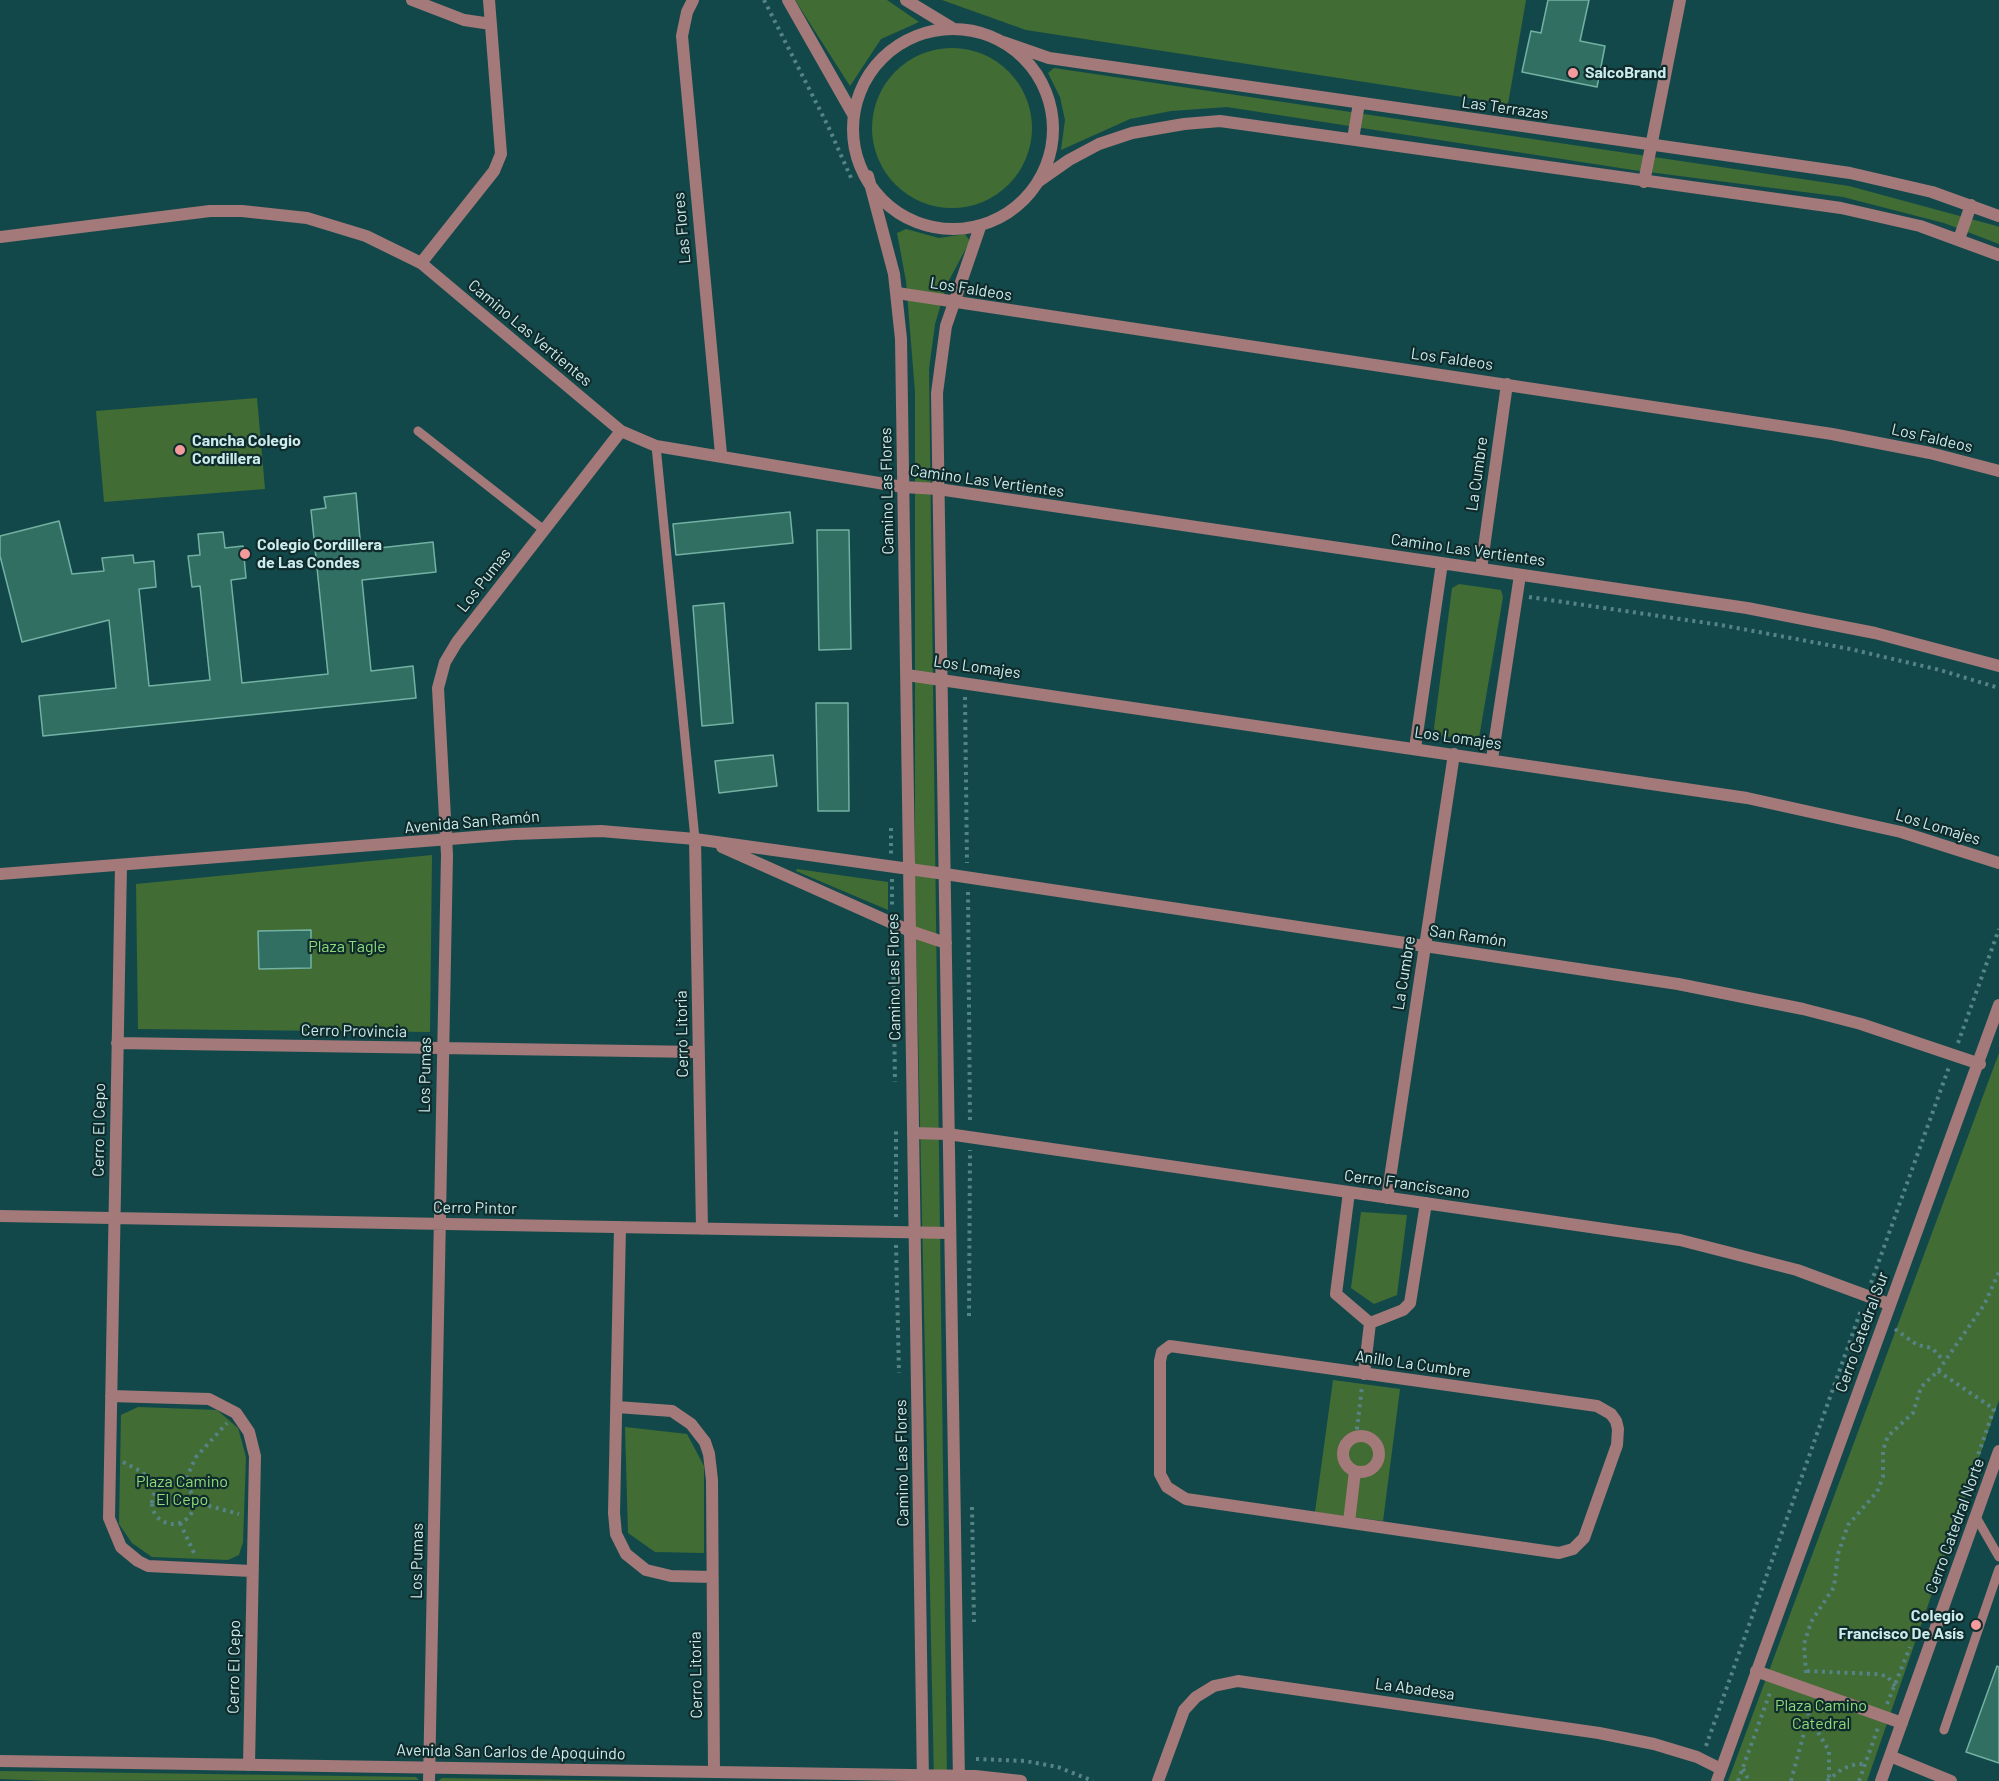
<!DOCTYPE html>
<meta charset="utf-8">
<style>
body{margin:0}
canvas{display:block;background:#13484a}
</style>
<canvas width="1999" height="1781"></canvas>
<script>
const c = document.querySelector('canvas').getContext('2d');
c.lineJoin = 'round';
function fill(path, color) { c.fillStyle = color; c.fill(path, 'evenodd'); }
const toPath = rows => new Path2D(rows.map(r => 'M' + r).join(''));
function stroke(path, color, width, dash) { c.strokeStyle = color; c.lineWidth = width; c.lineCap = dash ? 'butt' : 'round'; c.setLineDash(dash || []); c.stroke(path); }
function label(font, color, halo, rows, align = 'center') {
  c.font = font + ' Barlow,sans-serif'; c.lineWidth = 4.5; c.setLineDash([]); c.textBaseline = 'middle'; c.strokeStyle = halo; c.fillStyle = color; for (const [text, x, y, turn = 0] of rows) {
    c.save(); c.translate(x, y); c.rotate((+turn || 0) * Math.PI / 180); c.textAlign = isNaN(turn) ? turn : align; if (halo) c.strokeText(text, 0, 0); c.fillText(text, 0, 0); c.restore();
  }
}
fill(toPath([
 [795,0,887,0,919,22,881,39,850,86],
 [942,0,1526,0,1508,104,1026,30],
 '872 128a80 80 0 1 1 160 0a80 80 0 1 1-160 0Z',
 [1054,68,1849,186,1993,225,1999,227,1999,244,1944,223,1843,197,1633,170,1227,107,1171,111,1130,119,1061,150,1065,120,1060,97,1048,73],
 [906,229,939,238,965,234,970,241,947,284,935,324,929,369,947,1781,934,1781,915,886,915,392,906,281,897,233],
 [257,398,265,489,104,502,96,411],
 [1459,584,1501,590,1503,597,1479,738,1476,741,1437,735,1434,728,1452,588],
 [432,855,430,1032,138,1029,136,884],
 [797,869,888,882,888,910,796,871],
 [1999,1053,1999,1400,1867,1781,1728,1781],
 [1361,1212,1407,1215,1397,1295,1374,1304,1351,1288],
 [1333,1380,1400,1389,1383,1521,1315,1512],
 [138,1407,217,1410,238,1428,246,1457,243,1542,239,1555,228,1560,152,1557,132,1543,119,1524,121,1415],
 [625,1427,687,1434,704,1466,704,1553,655,1552,628,1533],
 [0,1771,416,1777,419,1780,51,1781,0,1779],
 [442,1778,644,1781,438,1781]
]), '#416c33');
const building = toPath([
 [1548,0,1589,0,1580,41,1605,46,1597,87,1522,72,1531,31,1541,33,1548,0],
 [356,493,361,550,433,542,436,572,362,580,371,671,413,666,416,698,43,736,39,696,116,688,109,620,22,642,0,556,0,536,59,521,72,574,104,571,102,558,133,555,134,563,154,561,156,587,139,589,149,686,210,680,200,586,192,587,188,556,200,555,198,534,223,532,225,548,243,546,246,578,231,580,242,683,328,674,311,510,326,508,324,497,356,493],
 [790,512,793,543,676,555,673,524,790,512],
 [817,530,849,530,851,649,819,650,817,530],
 [724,603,733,723,702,726,693,606,724,603],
 [816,703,848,703,849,811,818,811,816,703],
 [773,755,777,786,719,793,715,761,773,755],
 [311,930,311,968,259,969,258,931,311,930],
 [1997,1666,1999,1667,1999,1763,1966,1752,1997,1666]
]);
fill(building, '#316f62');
stroke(building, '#73b1a3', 1.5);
stroke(toPath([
 [764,0,828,126,852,180],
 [1529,597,1721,625,1850,649,1940,670,1999,688],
 [965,697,967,863],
 [891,828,891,854],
 [892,879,892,908],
 [968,892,970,1124],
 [893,939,895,1082],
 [1958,1043,1999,929],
 [896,1217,896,1131],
 [896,1245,899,1373],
 [1871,1283,1949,1067],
 [969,1316,970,1150],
 [1895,1329,1917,1345,1932,1348,1944,1361],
 [1938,1371,1994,1409,1946,1547],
 [1356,1437,1362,1387],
 [123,1462,142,1472,159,1488],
 '152 1503a21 21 0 1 1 42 0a21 21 0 1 1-42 0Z',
 [183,1485,196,1457,227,1423],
 [194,1502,239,1514],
 [972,1507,974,1622],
 [180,1523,195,1555],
 [1807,1671,1875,1674,1887,1676,1895,1686],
 [1806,1673,1804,1644,1811,1622,1834,1587,1838,1554,1848,1525,1877,1492,1883,1477,1883,1450,1888,1436,1913,1413,1921,1387,1938,1371,1984,1305,1999,1272],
 [1887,1704,1910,1647],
 [1807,1705,1809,1717,1829,1751,1829,1779],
 [1706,1746,1861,1310],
 [976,1759,1025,1761,1058,1767,1093,1781],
 [1743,1769,1749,1781],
 [1738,1781,1771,1690],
 [1791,1781,1808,1718],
 [1827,1781,1842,1769,1856,1764,1865,1764],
 [1859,1781,1878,1728]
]), '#568385', 4, [3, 4.5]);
stroke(toPath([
 [418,431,544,530],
 [656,446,695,839],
 [1976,1517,1999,1557],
 [1944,1730,1999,1569]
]), '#a37979', 9);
stroke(toPath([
 '1343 1454a18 18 0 1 1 36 0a18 18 0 1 1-36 0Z',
 [1349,1522,1355,1471]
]), '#a37979', 12);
stroke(toPath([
 [412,0,464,20,491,24],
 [693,0,687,12,682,36,721,454],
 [1644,182,1680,0],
 [0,237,210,211,242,211,307,218,366,236,421,263,621,431,656,446,903,487,938,489,1747,608,1875,633,1999,666],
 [421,263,494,171,501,154,489,0],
 [897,293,1832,434,1930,453,1999,471],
 [1481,569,1507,384],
 [907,675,1747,798,1901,832,1999,863],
 [1415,748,1442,563],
 [1492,759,1520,575],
 [695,839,702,1229],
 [121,865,109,1518,121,1547,138,1561,148,1566,251,1571],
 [945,874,1678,984,1803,1009,1861,1024,1980,1064],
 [117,1043,699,1052],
 [913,1133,948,1134,1680,1240,1797,1270,1889,1304],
 [1349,1192,1336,1294,1370,1323],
 [1387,1198,1454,754],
 [0,1216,950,1233],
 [620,1227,614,1513,616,1534,626,1554,646,1570,671,1576,712,1577],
 [1370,1323,1403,1310,1410,1303,1426,1203],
 [1170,1346,1597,1406,1611,1414,1616,1421,1618,1429,1617,1445,1584,1538,1573,1549,1559,1553,1186,1499,1167,1487,1160,1474,1160,1361,1162,1352,1170,1346],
 [1364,1374,1370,1323],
 [111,1396,209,1399,236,1413,249,1432,255,1456,249,1765],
 [617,1407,672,1411,691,1424,705,1442,709,1454,712,1480,714,1772],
 [1756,1671,1902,1723],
 [1890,1756,1951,1781],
 [429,1781,447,855,438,688,445,662,457,642,621,431],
 [1158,1781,1184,1710,1196,1697,1214,1686,1238,1681,1599,1733,1654,1744,1697,1757,1721,1769],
 [1717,1781,1999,1005],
 [1881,1781,1999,1451]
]), '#a37979', 12);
stroke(toPath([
 [788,0,854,116],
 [906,0,952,28],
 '853 129a100 100 0 1 1 200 0a100 100 0 1 1-200 0Z',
 [1003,42,1049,58,1850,173,1932,192,1999,216],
 [1353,139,1359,103],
 [868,176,894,274,901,339,923,1781],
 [1039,181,1069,160,1099,144,1132,133,1184,124,1220,121,1841,208,1920,226,1999,255],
 [1959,239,1971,205],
 [722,847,910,931,946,943],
 [0,874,514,834,601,831,695,839,945,874],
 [0,1761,975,1776,1021,1781],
 [959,1781,937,393,946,326,980,227]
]), '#a37979', 12);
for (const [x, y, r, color] of [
 [1573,73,6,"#f59b9d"],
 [180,450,6,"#f59b9d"],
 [245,554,6,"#f59b9d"],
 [1976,1625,6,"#f59b9d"]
]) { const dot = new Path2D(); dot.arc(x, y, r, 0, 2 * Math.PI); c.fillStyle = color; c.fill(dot); stroke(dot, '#0f2b2c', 2); }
label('bold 16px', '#cbebec', '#0f2b2c', [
 ["SalcoBrand",1585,73],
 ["Cancha Colegio",192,441],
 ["Cordillera",192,459],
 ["Colegio Cordillera",257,545],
 ["de Las Condes",257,563],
 ["Colegio",1964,1616,"right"],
 ["Francisco De Asís",1964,1634,"right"]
], 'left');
label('16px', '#cbebec', '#0f2b2c', [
 ["Las Terrazas",1505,108,8],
 ["Las Flores",682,228,-95],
 ["Los Faldeos",971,289,9],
 ["Camino Las Vertientes",530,333,40],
 ["Los Faldeos",1452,359,8],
 ["Los Faldeos",1932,438,13],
 ["La Cumbre",1477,474,-82],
 ["Camino Las Vertientes",987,481,8],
 ["Camino Las Flores",887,491,-91],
 ["Camino Las Vertientes",1468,550,8],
 ["Los Pumas",484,580,-52],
 ["Los Lomajes",977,667,8],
 ["Los Lomajes",1458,738,8],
 ["Avenida San Ramón",472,822,-5],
 ["Los Lomajes",1938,827,17],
 ["San Ramón",1468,936,8],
 ["La Cumbre",1404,973,-81],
 ["Camino Las Flores",894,977,-91],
 ["Cerro Provincia",354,1031,1],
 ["Cerro Litoria",682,1034,-91],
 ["Los Pumas",425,1075,-89],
 ["Cerro El Cepo",99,1130,-89],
 ["Cerro Franciscano",1407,1184,8],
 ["Cerro Pintor",475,1208,1],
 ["Cerro Catedral Sur",1862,1332,-70],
 ["Anillo La Cumbre",1413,1364,8],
 ["Camino Las Flores",902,1463,-91],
 ["Cerro Catedral Norte",1955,1526,-70],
 ["Los Pumas",417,1561,-89],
 ["Cerro El Cepo",234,1667,-89],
 ["Cerro Litoria",696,1675,-91],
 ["La Abadesa",1415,1689,8],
 ["Avenida San Carlos de Apoquindo",511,1752,1]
]);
label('16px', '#90da79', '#0f2b2c', [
 ["Plaza Tagle",347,947],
 ["Plaza Camino",182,1482],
 ["El Cepo",182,1500],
 ["Plaza Camino",1821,1706],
 ["Catedral",1821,1724]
]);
</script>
